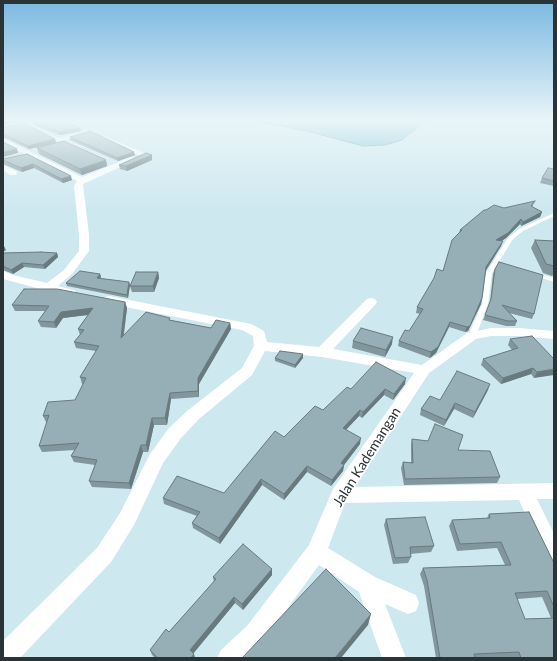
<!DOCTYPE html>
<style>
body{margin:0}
#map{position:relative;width:557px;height:661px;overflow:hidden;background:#cee8f0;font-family:Lato,sans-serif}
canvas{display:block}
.frame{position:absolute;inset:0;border:4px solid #2a3437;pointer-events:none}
</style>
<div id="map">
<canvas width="557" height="661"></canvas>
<div class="frame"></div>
</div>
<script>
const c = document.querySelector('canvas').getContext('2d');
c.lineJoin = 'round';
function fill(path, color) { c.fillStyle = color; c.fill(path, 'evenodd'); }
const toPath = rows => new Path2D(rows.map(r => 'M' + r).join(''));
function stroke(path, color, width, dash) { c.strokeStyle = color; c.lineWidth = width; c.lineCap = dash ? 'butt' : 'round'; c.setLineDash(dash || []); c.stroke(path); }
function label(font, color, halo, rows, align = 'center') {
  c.font = font + ' Lato,sans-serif'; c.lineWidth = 3; c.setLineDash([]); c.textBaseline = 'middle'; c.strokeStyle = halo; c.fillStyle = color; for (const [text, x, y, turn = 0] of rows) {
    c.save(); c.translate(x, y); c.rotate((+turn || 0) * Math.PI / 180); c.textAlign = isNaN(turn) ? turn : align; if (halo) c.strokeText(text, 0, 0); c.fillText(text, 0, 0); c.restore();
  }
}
const water = toPath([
 [250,120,427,120,402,140,385,145,363,146,307,131,250,120]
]);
fill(water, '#79bfd5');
stroke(water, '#6195a6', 1);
fill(toPath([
 [554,213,554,216,523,231,513,239,492,273,488,304,476,336,472,338,469,338,468,336,482,304,486,273,508,238,519,229,554,213],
 [534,272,554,278,554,282,532,275,531,274,534,272]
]), '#fff');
fill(toPath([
 [23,120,29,120,31,124,59,138,88,130,91,132,65,140,81,147,82,149,78,151,31,129,26,126,23,120],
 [100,136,104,136,149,155,145,157,142,157,100,138,100,136],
 [3,138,82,177,131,157,137,157,138,159,83,184,89,235,89,251,72,274,58,286,74,290,76,292,74,294,70,296,48,291,3,279,3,271,13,275,47,283,64,270,79,251,79,235,74,186,77,181,3,143,3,138],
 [3,165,16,171,17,173,16,175,10,175,3,170,3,165],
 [109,296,251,324,264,331,267,342,319,347,367,299,371,298,375,299,377,302,375,305,333,349,422,365,467,333,472,332,491,328,519,328,554,331,554,339,519,336,491,336,476,339,429,373,355,487,554,483,554,499,537,499,554,534,554,566,547,563,519,500,345,503,328,548,375,577,416,595,419,603,416,611,408,614,385,604,406,658,382,658,359,592,319,565,263,642,246,658,217,658,221,650,247,626,309,545,333,489,414,373,322,357,265,351,252,375,199,419,181,438,163,463,134,525,111,562,20,658,3,658,3,641,97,548,120,513,150,454,169,428,187,411,242,368,254,346,253,336,242,330,105,303,103,300,105,297,109,296]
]), '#fff');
fill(toPath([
 [30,120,61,120,81,131,60,135,36,126],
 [3,127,55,139,56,143,29,149,3,137],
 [70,137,135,155,118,161,70,140],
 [37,148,106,160,107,166,82,175,39,154],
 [27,154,72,180,63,183,34,168,22,172,3,164,3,159],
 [152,155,152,160,127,171,120,169,119,165],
 [554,169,554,186,540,183,542,178],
 [535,201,532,207,542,212,540,217,521,226,520,224,506,238,501,241,501,246,486,270,482,298,481,304,468,331,465,332,449,327,436,353,430,358,398,346,399,341,409,331,420,314,416,313,417,307,443,271,460,230,486,210,504,208],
 [535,240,554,241,554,274,552,276,543,273,531,248],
 [3,253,57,253,58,257,45,269,24,267,13,274,3,270],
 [495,269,534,314,532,319,509,313,517,321,515,326,506,326,483,320,490,303,493,274],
 [158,272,159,278,154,292,132,292,130,286],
 [100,274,101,277,100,278,130,285,128,298,67,286,66,283],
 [125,302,127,308,124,335,170,320,211,328,230,323,231,329,199,384,199,397,171,399,167,425,154,425,148,452,143,452,131,489,92,487,89,481,95,465,74,462,71,456,75,450,42,452,39,446,47,422,46,422,43,416,75,400,83,384,82,384,80,377,96,351,76,348,74,342,80,335,78,329,88,315,63,318,56,328,41,327,38,321,45,311,15,311,12,305],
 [510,339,554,359,534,378,531,374,501,384,481,365,483,359,512,350,508,345],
 [353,341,392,344,385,357,352,348],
 [303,354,303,358,295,368,275,361,275,358],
 [405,384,393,400,384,395,362,418,359,416,346,430,360,444,344,465,343,471,331,486,307,472,284,500,262,485,220,544,193,528,192,523,197,516,164,504,163,498,224,493,284,437,323,410,351,389],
 [488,390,473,418,454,409,444,426,420,415,421,409,440,400],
 [412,439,458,450,500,477,497,483,404,485,401,468,403,462,411,463,411,444],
 [489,514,554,563,554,658,436,658,424,586,420,574,423,568,505,565,497,548,457,551,449,526,452,520,487,518],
 [542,597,551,618,525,619,517,599],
 [386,519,434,546,431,552,410,554,411,557,408,563,393,564,384,525],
 [272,569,272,575,243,610,235,603,193,654,195,658,155,658,152,655,150,650,169,632,214,582,213,577]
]), '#81969d');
fill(toPath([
 [10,120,22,120,22,121,3,125,3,121],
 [80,128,81,131,60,135,59,132],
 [55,139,56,143,29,149,28,146],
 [17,149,18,153,3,157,3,152],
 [134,152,135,155,118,161,117,158],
 [152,155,152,160,127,171,126,166],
 [106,160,107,166,82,175,80,169],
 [33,164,34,168,22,172,21,168],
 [71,176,72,180,63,183,61,179],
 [542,212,540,217,521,226,523,222],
 [521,219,520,224,506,238,494,246,496,240],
 [503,241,501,246,485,272,486,267],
 [4,246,6,250,3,252,3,247],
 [57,253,58,257,45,269,43,265],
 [22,263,24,267,13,274,11,270],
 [158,272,159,278,154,292,153,286],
 [100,274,101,277,97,281,97,278],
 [129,282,130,285,128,298,127,295],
 [482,298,481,304,468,331,465,332,467,327],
 [125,302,127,308,122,344,121,338],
 [93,308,95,314,63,318,56,328,54,322,61,312],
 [450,322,449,327,436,353,430,358,431,352],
 [230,323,231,329,199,384,199,397,198,391,198,378],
 [393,337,392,344,385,357,386,350],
 [303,354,303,358,295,368,295,365],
 [533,368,531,374,501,384,503,378],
 [554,369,554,375,534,378,537,372],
 [406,378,405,384,393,400,394,394],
 [490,384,488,390,473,418,475,412],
 [385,389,384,395,362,418,363,412],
 [170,393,171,399,167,425,165,418],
 [455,403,454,409,444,426,446,420],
 [360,410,359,416,342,434,343,428],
 [152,418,154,425,148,452,146,445],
 [361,438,360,444,344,465,343,471,331,486,332,480,341,463],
 [141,445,143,452,131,489,129,483],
 [307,466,307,472,284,500,284,494],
 [261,479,262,485,220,544,219,538],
 [272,569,272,575,243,610,242,604],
 [234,597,235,603,191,656,190,650],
 [371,614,368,625,341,658,335,658],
 [194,654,195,658,191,658]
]), '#697a7f');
const building = toPath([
 [32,120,61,120,80,128,59,132,35,122,32,120],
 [24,123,55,139,28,146,3,134,3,127,24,123],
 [90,131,134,152,117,158,70,137,90,131],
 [64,141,106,160,80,169,37,148,64,141],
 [3,142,17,149,3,152,3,142],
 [146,153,152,155,126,166,119,165,146,153],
 [27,154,71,176,61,179,33,164,21,168,3,160,3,159,27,154],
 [548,168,554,169,554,181,542,178,548,168],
 [535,201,531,206,542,212,523,222,521,219,508,233,496,240,503,241,486,267,482,298,470,326,467,327,450,322,438,347,431,352,399,341,405,330,409,331,423,309,417,307,434,278,437,269,443,271,452,240,462,230,460,230,484,210,486,210,494,205,504,208,535,201],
 [535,240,554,241,554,266,546,264,535,240],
 [41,252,57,253,43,265,22,263,11,270,3,266,3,253,41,252],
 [499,262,543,275,534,314,502,305,517,321,508,321,485,315,491,299,495,269,499,262],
 [80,271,100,274,97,278,129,282,127,295,66,283,80,271],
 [136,272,158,272,153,286,130,286,136,272],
 [24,289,57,289,125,302,121,338,146,312,170,318,169,320,211,328,216,320,230,323,198,378,198,391,170,393,165,418,152,418,146,445,141,445,129,483,89,481,97,460,71,456,79,443,39,446,49,415,43,416,48,402,75,400,86,378,80,377,99,346,74,342,84,330,78,329,93,308,61,312,54,322,38,321,49,306,12,305,24,289],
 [361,328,393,337,386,350,353,341,361,328],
 [532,336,554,359,554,369,537,372,533,368,503,378,483,359,518,348,510,339,532,336],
 [280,351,303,354,295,365,275,358,280,351],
 [376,362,406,378,394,394,385,389,363,412,360,410,343,428,361,438,341,463,344,465,332,480,307,466,284,494,261,479,219,538,192,523,200,512,163,498,177,476,224,493,275,431,284,437,315,406,323,410,347,387,351,389,376,362],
 [457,371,490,384,475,412,455,403,446,420,421,409,430,396,440,400,457,371],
 [435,424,463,435,458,450,490,451,500,477,405,479,403,462,413,463,412,439,428,441,435,424],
 [529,512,554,563,554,607,547,591,515,593,525,619,554,618,554,658,521,658,519,652,474,654,475,658,440,658,427,580,423,568,511,565,501,542,460,544,452,520,490,518,489,514,529,512],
 [425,517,434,546,410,547,411,557,395,558,386,519,425,517],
 [243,544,272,569,242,604,234,597,190,650,194,654,191,658,158,658,150,650,166,629,169,632,216,579,213,577,243,544],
 [326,569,371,614,335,658,242,658,326,569]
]);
fill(building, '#96aeb6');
stroke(building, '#697a7f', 1);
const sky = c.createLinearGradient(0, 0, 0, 212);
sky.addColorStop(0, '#7bb8e0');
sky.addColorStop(0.57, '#e9f5f8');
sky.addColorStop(1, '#e9f5f800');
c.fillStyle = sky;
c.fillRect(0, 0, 557, 212);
label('14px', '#2a3437', '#fff', [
 ["Jalan Kademangan",367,457,-58]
]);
</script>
